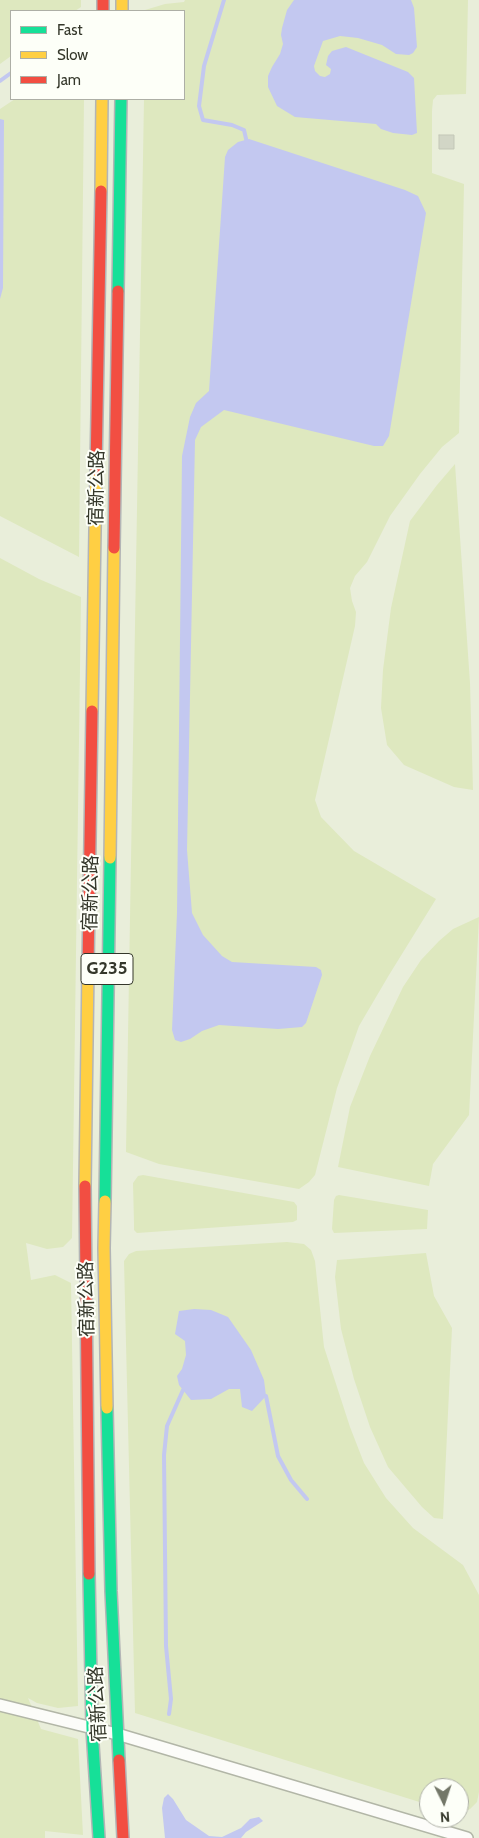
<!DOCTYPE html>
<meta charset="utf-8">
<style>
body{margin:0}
#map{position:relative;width:479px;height:1838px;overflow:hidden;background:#e9eeda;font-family:Cabin,sans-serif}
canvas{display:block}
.legend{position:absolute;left:10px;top:10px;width:175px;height:90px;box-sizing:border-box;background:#fdfff8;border:1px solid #adafa6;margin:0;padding:6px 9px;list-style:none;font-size:15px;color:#34372a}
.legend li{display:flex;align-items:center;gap:10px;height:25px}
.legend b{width:25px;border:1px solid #adafa6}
.north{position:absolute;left:419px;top:1778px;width:50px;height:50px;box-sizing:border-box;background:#fdfff8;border:1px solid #adafa6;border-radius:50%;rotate:176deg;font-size:14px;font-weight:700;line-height:20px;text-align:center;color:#34372a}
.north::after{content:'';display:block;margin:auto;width:18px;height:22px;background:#737768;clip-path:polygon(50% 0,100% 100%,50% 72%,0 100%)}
</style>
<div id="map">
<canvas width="479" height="1838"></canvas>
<ul class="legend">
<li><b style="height:6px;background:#16e098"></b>Fast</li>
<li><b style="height:6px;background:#ffcf43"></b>Slow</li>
<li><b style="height:6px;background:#f24e42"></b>Jam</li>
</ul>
<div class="north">N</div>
</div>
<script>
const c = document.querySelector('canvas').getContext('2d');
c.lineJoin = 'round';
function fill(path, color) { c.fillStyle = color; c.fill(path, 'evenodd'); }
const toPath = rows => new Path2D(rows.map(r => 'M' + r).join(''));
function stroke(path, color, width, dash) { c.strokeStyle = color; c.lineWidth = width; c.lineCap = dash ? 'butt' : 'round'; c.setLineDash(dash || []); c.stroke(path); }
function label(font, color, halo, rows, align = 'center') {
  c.font = font + ' Cabin,"Noto Sans SC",sans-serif'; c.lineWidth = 4; c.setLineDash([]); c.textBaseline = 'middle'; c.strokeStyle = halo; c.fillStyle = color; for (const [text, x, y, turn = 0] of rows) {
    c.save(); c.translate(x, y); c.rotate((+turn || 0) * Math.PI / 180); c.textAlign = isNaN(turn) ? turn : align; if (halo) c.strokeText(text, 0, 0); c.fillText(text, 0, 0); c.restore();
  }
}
fill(toPath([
 [0,0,81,0,81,7,75,11,11,11,11,56,0,64],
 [185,0,468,0,466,94,437,95,433,100,432,111,432,173,464,184,459,433,442,447,420,474,390,516,367,562,355,576,350,588,352,601,356,612,355,626,315,800,321,817,354,851,436,899,389,975,359,1026,337,1088,315,1175,309,1182,299,1189,159,1164,126,1152,144,99,184,99,184,11,145,10,165,4,184,2],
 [15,99,84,99,79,557,0,516,0,109],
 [455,464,470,683,473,790,454,787,404,765,387,745,381,708,383,670,391,608,410,521,437,485],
 [0,558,39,579,81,597,72,1238,63,1247,47,1249,26,1243,31,1280,55,1275,71,1283,78,1706,58,1708,37,1703,28,1698,41,1729,78,1739,83,1835,45,1831,45,1838,0,1838],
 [479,917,469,1115,433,1164,429,1186,338,1167,350,1107,370,1056,403,987,421,960,439,941,453,929],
 [143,1175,294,1202,297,1206,297,1220,293,1222,137,1233,134,1230,134,1223,133,1183,138,1176],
 [339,1195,428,1210,427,1229,334,1233,332,1229,334,1200,336,1196],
 [287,1242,304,1244,311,1250,315,1261,324,1347,350,1427,364,1463,386,1498,413,1528,463,1565,479,1595,479,1792,477,1802,470,1809,459,1814,459,1788,429,1788,429,1805,135,1713,124,1261,129,1254,136,1251],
 [426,1253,434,1296,452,1328,443,1519,434,1518,422,1507,388,1467,370,1427,354,1379,341,1329,335,1277,337,1260]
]), '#dee8bf');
fill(toPath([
 [294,0,411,0,414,8,417,47,413,53,409,55,396,54,382,45,358,38,340,36,323,41,314,66,315,71,320,76,325,77,330,74,331,69,326,65,328,56,332,51,346,47,408,72,414,78,417,133,412,135,393,133,381,129,376,124,295,117,277,106,268,87,268,76,272,67,280,54,283,44,281,35,282,28,287,10],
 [0,119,4,120,3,288,0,299],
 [249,139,405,190,418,196,426,213,389,436,383,446,374,446,224,410,201,427,195,440,187,850,192,913,203,935,222,956,232,962,316,967,321,970,322,975,306,1023,302,1027,278,1029,219,1025,202,1031,190,1039,181,1042,175,1040,172,1030,177,913,182,456,190,417,196,403,209,391,225,157,228,150,238,142],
 [194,1309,211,1310,228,1317,251,1350,264,1380,266,1396,252,1411,242,1407,240,1389,229,1389,211,1399,191,1400,179,1385,177,1376,182,1369,186,1355,185,1341,175,1334,179,1311],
 [168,1794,173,1799,186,1820,209,1836,222,1837,241,1828,250,1819,259,1817,263,1821,246,1832,241,1838,165,1838,162,1808,164,1798]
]), '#c3c8f0');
stroke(toPath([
 [224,0,204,66,199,106,203,120,232,125,244,130,247,143],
 [0,81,11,73],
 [266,1396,278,1456,291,1480,307,1499],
 [169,1714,171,1699,166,1646,164,1455,167,1426,183,1390]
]), '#c3c8f0', 4);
const building = toPath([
 [439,135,454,135,454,149,439,149,439,135]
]);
fill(building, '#d2d6c6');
stroke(building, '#c3c7b7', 1);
const street = toPath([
 [0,1705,117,1734,467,1838]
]);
const fast = toPath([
 [118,291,121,99],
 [105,1201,110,858],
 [107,1408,111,1591,119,1760],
 [89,1574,92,1729,99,1838]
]);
const slow = toPath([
 [122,0,122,11],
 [101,191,102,99],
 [92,711,96,470],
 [110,858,114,548],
 [85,1186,88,968],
 [105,1201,104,1248,107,1408]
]);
const jam = toPath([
 [103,0,103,11],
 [96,470,101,191],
 [114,548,118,291],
 [88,968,92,711],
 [85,1186,89,1574],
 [119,1760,123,1838]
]);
stroke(street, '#b2b6a7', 14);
stroke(fast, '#b3b5b6', 14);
stroke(slow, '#b3b5b6', 14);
stroke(jam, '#b3b5b6', 14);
stroke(street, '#fcfcf9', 11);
stroke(fast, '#16e098', 11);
stroke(slow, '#ffcf43', 11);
stroke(jam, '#f24e42', 11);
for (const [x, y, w] of [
 [107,969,52]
]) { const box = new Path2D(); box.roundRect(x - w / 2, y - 15.5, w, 31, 4); c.fillStyle = '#fdfff8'; c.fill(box); stroke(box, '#34372a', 1); }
label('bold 18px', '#34372a', null, [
 ["G235",107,969]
]);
label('19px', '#34372a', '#fdfff8', [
 ["宿新公路",97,488,-89],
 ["宿新公路",91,893,-89],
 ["宿新公路",87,1299,-91],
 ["宿新公路",98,1704,-93]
]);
</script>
